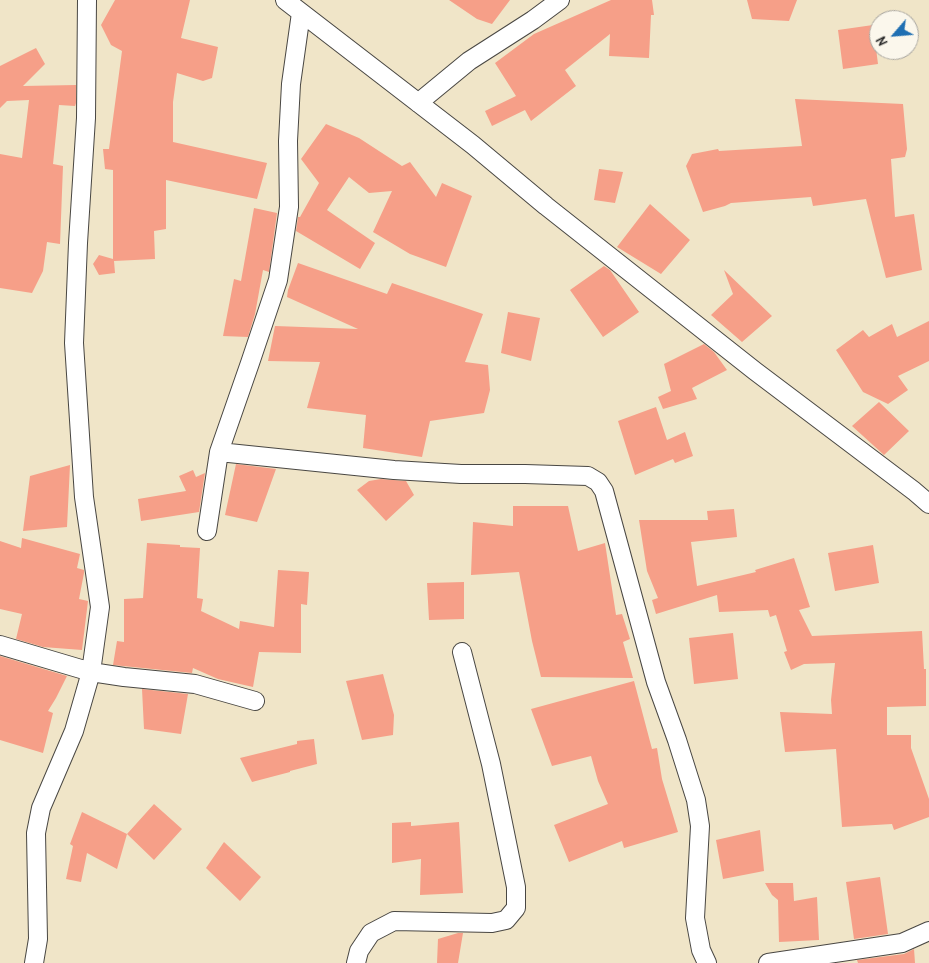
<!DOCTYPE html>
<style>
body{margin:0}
#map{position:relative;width:929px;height:963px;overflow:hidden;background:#f0e5c8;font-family:"Patrick Hand",sans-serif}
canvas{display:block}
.north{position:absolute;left:869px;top:10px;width:50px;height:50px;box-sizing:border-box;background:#fbf7ec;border:1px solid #a8a59f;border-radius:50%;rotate:243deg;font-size:14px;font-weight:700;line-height:20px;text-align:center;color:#2b2b2b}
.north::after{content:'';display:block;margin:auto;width:18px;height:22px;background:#1f6fb2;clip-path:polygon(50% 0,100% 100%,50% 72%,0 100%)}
</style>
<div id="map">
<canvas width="929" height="963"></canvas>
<div class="north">N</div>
</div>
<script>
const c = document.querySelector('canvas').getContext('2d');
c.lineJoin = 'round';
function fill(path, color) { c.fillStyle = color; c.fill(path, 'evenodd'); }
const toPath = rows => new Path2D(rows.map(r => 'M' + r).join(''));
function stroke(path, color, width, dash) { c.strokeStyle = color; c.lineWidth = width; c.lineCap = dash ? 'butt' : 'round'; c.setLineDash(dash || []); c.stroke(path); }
fill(toPath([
 [115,0,190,0,181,38,218,47,212,78,203,81,177,73,173,102,173,142,267,163,257,199,166,180,166,229,154,231,155,259,114,261,115,273,99,275,93,264,99,255,113,259,113,170,105,169,103,149,109,149,122,51,111,45,101,25],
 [449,0,510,0,492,24,477,19],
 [611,0,652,0,654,15,651,15,649,58,609,56,610,34,565,70,576,86,531,121,525,110,492,126,485,111,516,96,495,63,534,34],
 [747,0,797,0,789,21,752,19],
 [873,25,878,64,843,69,838,30],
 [36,48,45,64,23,86,76,85,76,103,75,106,59,105,53,164,63,166,60,244,47,242,43,271,32,293,0,288,0,154,22,158,29,100,7,101,0,108,0,66],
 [795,99,903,104,907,149,905,157,891,159,895,217,914,214,922,270,886,278,866,199,813,206,811,197,731,203,725,206,703,212,686,166,692,154,718,149,719,151,802,146],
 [326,124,359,138,402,166,410,162,436,197,442,183,472,196,446,267,410,254,373,232,392,191,369,193,349,177,327,210,375,243,360,269,296,231,298,217,300,217,319,183,301,159],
 [599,169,623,172,615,203,594,200],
 [650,204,690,240,661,274,617,247],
 [254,208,277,213,269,272,263,270,255,314,248,337,223,336,234,279,241,281],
 [298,263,387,294,392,283,483,314,465,362,488,365,490,390,484,413,430,421,422,457,363,448,366,415,307,408,320,362,268,361,275,326,358,329,287,297,288,290],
 [604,266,610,270,639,312,603,337,570,290],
 [724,270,772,316,742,342,711,315,733,294],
 [508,312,540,318,531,361,501,353],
 [929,321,929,361,898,376,908,390,888,404,863,392,836,350,863,330,869,337,892,324,897,337],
 [704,344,714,352,727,370,692,388,697,399,663,409,658,397,671,391,664,364],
 [879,402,909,431,884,455,852,426],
 [656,407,667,440,685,432,693,456,675,463,673,459,635,475,618,421],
 [236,464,276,469,257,522,225,515],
 [70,465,67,527,23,531,30,476],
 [193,470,196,477,205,473,199,512,141,521,138,499,186,491,179,476],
 [381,479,406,481,414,495,386,521,357,490,369,481],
 [513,506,568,506,578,551,605,543,616,615,622,614,630,639,623,642,633,678,541,677,532,641,519,572,471,575,473,522,513,526],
 [734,509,737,537,691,542,697,586,756,572,755,570,794,558,810,607,799,610,812,636,922,631,924,669,926,669,926,706,887,707,887,735,911,735,911,748,929,799,929,817,894,830,892,824,842,827,836,749,785,752,780,712,832,714,831,700,835,663,804,664,791,670,784,652,787,651,776,615,770,617,768,610,719,612,717,595,656,614,652,600,658,598,647,571,639,520,708,520,707,511],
 [22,538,80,554,77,568,84,570,84,573,79,599,88,601,82,650,43,647,16,639,22,614,0,609,0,541,21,548],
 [147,543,180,545,180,547,200,548,197,598,203,599,201,611,239,629,240,621,274,627,278,570,309,572,307,605,301,604,301,653,259,652,253,687,218,679,193,668,192,673,113,665,117,641,124,642,124,599,143,598],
 [873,545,879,583,835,591,828,553],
 [464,582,464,619,429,620,427,583],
 [733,633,738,679,694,684,689,638],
 [0,656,67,676,56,698,48,711,53,713,43,753,0,740],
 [383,674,394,715,393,735,362,740,346,681],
 [634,681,652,749,657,748,662,779,678,832,624,848,622,841,569,862,554,825,608,804,598,781,591,756,552,766,531,709],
 [142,689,188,694,181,734,144,729],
 [314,739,317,764,290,771,290,772,252,782,240,758,297,744,297,741],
 [154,804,182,829,154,860,127,834],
 [82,812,127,834,117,869,87,853,81,882,66,879,73,846,70,844],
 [411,822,411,826,459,822,463,893,420,895,421,859,392,863,392,823],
 [760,830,764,871,723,879,716,840],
 [224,842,261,877,240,901,206,868],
 [880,877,888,934,854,939,846,882],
 [765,883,793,883,794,901,817,897,819,940,779,942,778,900,772,895],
 [458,933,463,933,458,963,437,963,438,939],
 [914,949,915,963,858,963,857,960,904,954]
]), '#f69f88');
const minor = toPath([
 [285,0,473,145,546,206,755,371,914,491,929,504],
 [418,103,469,61,533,20,560,0],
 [219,452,250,363,278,280,289,207,288,141,291,84,301,13],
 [207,531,219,452,394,470,461,474,525,474,588,476,598,482,604,491,656,682,677,740,696,800,700,826,695,918,701,950,707,963],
 [0,645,91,672,124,677,195,684,255,701],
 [34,963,38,939,36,833,41,808,74,731,91,672,100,607,84,497,74,343,78,243,86,118,87,0],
 [356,963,359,951,371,933,394,921,492,923,506,920,516,908,516,887,491,764,462,652],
 [768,963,902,943,929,931]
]);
stroke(minor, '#494743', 20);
stroke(minor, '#fff', 18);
</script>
